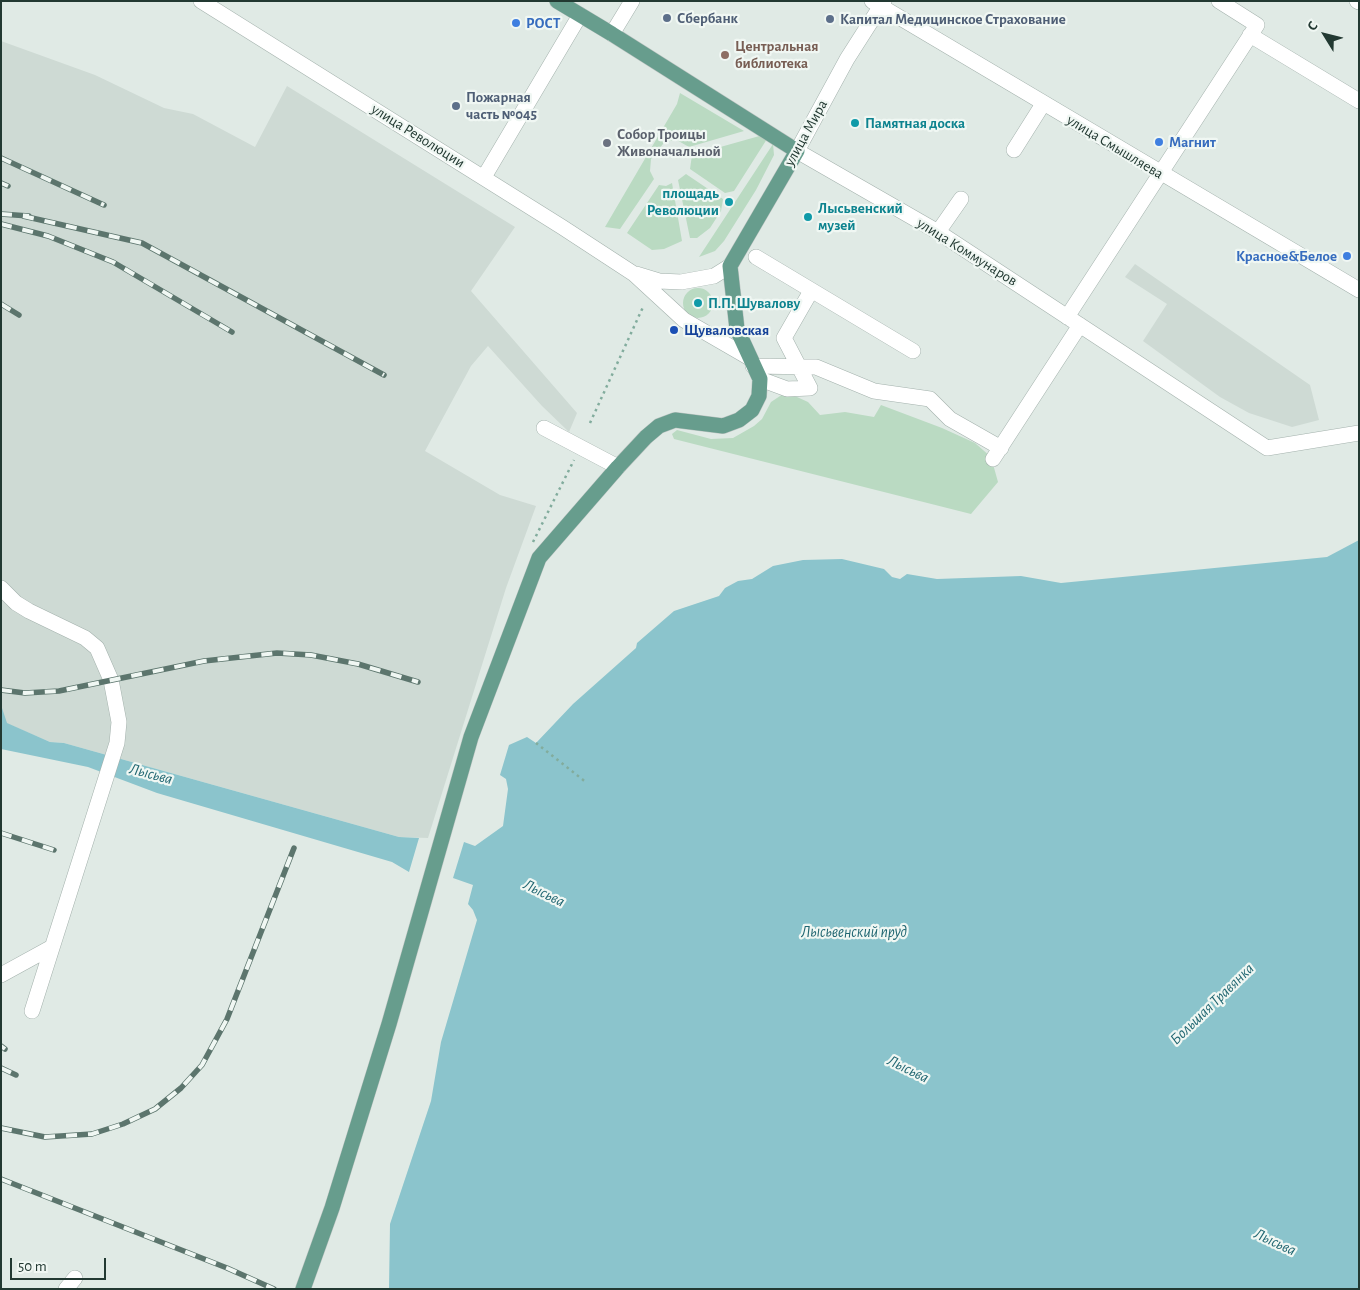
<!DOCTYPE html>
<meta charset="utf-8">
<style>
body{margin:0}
#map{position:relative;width:1360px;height:1290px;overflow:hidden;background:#e0eae5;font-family:"Alegreya Sans",sans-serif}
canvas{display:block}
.frame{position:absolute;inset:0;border:2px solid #223932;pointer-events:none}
.north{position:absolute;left:1300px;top:10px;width:50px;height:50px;-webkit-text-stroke:4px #f0f7f3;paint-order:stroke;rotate:306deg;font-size:14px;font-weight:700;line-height:20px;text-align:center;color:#223932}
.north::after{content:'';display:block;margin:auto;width:18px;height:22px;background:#223932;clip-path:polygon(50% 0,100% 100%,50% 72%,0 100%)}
.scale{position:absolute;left:10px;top:1258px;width:96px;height:22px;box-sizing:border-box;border:2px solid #223932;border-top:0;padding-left:6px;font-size:15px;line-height:18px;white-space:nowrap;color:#223932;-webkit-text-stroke:4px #f0f7f3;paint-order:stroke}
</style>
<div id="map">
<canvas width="1360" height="1290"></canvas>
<div class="frame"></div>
<div class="north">С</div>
<div class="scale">50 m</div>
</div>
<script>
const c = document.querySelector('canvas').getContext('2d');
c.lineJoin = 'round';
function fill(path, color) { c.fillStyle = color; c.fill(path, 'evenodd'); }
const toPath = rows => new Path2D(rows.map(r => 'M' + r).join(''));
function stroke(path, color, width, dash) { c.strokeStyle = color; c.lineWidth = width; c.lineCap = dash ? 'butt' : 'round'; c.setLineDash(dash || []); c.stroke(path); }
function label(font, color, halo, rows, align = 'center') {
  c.font = font + ' "Alegreya Sans",sans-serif'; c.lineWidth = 4.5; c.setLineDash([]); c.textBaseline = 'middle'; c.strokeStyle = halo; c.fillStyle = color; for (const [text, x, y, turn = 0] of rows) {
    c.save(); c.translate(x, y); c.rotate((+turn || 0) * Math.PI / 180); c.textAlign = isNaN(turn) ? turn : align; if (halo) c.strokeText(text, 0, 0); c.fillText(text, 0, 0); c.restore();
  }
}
fill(toPath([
 [1,41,95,75,164,108,193,114,255,147,287,86,515,227,471,291,577,413,569,432,542,406,488,346,471,366,425,451,500,495,536,506,506,588,428,838,399,837,64,743,50,742,1,721],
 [1135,264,1310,385,1319,420,1292,427,1249,413,1220,397,1143,341,1167,304,1125,277]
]), '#cedad4');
fill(toPath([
 [680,93,744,131,689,147,675,139,663,144,651,159,650,171,654,179,620,229,605,227,677,104],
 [763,135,767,139,734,191,725,193,690,169,692,155],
 [773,144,774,155,756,190,724,241,715,251,699,257],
 [686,174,723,199,721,211,710,228,697,238,690,238,678,180],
 [672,183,682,241,664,249,652,250,627,233,659,185,666,186],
 '683 303a15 15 0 1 1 30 0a15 15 0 1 1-30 0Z',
 [786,392,808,402,820,415,845,412,874,417,881,405,942,428,975,443,991,457,998,482,971,514,674,439,672,434,677,430,711,439,733,438,754,426,762,419,771,402]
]), '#badac2');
fill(toPath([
 [1359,540,1359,1289,389,1289,390,1224,431,1101,441,1042,477,920,473,910,468,904,473,885,453,878,464,842,475,846,503,826,508,789,506,779,500,775,509,745,527,737,536,743,573,704,636,648,637,643,674,611,719,596,725,588,738,581,752,579,773,566,803,560,842,559,884,569,892,577,900,579,907,574,937,579,1021,576,1061,583,1327,557],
 [1,705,7,723,50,742,64,743,399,837,419,838,409,872,392,862,157,793,88,767,1,749]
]), '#8bc4cc');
const minor = toPath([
 [201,1,562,227,634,274,684,320,748,357],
 [872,1,1359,290],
 [884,1,847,59,797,151,938,232,1267,448,1359,433],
 [1357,1,1359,2],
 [612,34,632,1],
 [1250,35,1359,101],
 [1014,150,1043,104],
 [484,177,580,15],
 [938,232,961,199],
 [756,257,913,351],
 [636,274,659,281,681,282,714,276,730,266],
 [1067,317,1257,25,1219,1],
 [753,366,816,367,874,391,930,399,950,419,1001,448],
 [760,379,787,389,810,388,784,338,811,291],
 [544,428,618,467],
 [993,459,1080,325],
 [1,588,16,603,29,611,85,638,97,648,111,680,119,722,117,743,32,1011],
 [1,975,52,947],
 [66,1289,75,1278]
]);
const major = toPath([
 [303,1289,332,1208,389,1024,471,737,539,558,618,467,646,437,659,426,675,420,723,426,739,420,752,410,759,396,760,379,737,329,730,266,797,151,612,34,557,1]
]);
stroke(minor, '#a3b1ac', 16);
stroke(major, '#bdc4c2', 16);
stroke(toPath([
 [590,423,643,307],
 [533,542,574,460],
 [536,743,587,783]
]), '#82ac9d', 2.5, [2.5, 4]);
stroke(minor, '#fff', 15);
stroke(major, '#679d8d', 15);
const rail = toPath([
 [1,158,104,205],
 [1,183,8,186],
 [1,214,29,216],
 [23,216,142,243,384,375],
 [1,224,48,236,113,262,232,332],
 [1,304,19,315],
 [1,690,25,693,59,691,204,661,277,653,311,655,358,664,418,682],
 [1,833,54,850],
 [1,1046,5,1049],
 [1,1068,16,1075],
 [1,1128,45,1137,92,1134,123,1124,155,1109,181,1088,202,1065,227,1019,294,848],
 [1,1179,227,1268,274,1289]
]);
stroke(rail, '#5c756d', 5.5);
stroke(rail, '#f0f7f3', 4, [11]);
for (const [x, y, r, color] of [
 [667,18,5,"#5c6f8a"],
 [830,19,5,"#5c6f8a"],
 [516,23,5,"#3f7fe0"],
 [725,55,5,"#8d6e63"],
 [456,106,5,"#5c6f8a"],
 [855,123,5,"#0f9aa8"],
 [1159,142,5,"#3f7fe0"],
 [607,143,5,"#6b7280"],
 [729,202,5,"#0f9aa8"],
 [808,217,5,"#0f9aa8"],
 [1347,256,5,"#3f7fe0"],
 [698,303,5,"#0f9aa8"],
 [674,330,5,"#1a4fb4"]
]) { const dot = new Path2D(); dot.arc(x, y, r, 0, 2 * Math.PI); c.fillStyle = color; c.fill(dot); stroke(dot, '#f0f7f3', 2); }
label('bold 15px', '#4e5e75', '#f0f7f3', [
 ["Сбербанк",677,18],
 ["Капитал Медицинское Страхование",840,19],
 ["Пожарная",466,97],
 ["часть №045",466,114]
], 'left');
label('bold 15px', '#366cbe', '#f0f7f3', [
 ["РОСТ",526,23],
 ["Магнит",1169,142],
 ["Красное&Белое",1337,256,"right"]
], 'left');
label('bold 15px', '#785e54', '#f0f7f3', [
 ["Центральная",735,46],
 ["библиотека",735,63]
], 'left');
label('bold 15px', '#0d838f', '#f0f7f3', [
 ["Памятная доска",865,123],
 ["площадь",719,193,"right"],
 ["Революции",719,210,"right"],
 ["Лысьвенский",818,208],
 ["музей",818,225],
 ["П.П. Шувалову",708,303]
], 'left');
label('15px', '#223932', '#f0f7f3', [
 ["улица Мира",806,133,-61],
 ["улица Революции",418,136,32],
 ["улица Смышляева",1115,147,31],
 ["улица Коммунаров",967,252,32]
]);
label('bold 15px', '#5b616d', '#f0f7f3', [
 ["Собор Троицы",617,134],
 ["Живоначальной",617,151]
], 'left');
label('bold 15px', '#164399', '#f0f7f3', [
 ["Щуваловская",684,330]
], 'left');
label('italic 16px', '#206671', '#f0f7f3', [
 ["Лысьва",151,774,15],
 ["Лысьва",544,893,26],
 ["Лысьвенский пруд",854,932],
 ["Большая Травянка",1212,1004,-44],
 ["Лысьва",908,1069,26],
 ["Лысьва",1275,1242,25]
]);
</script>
